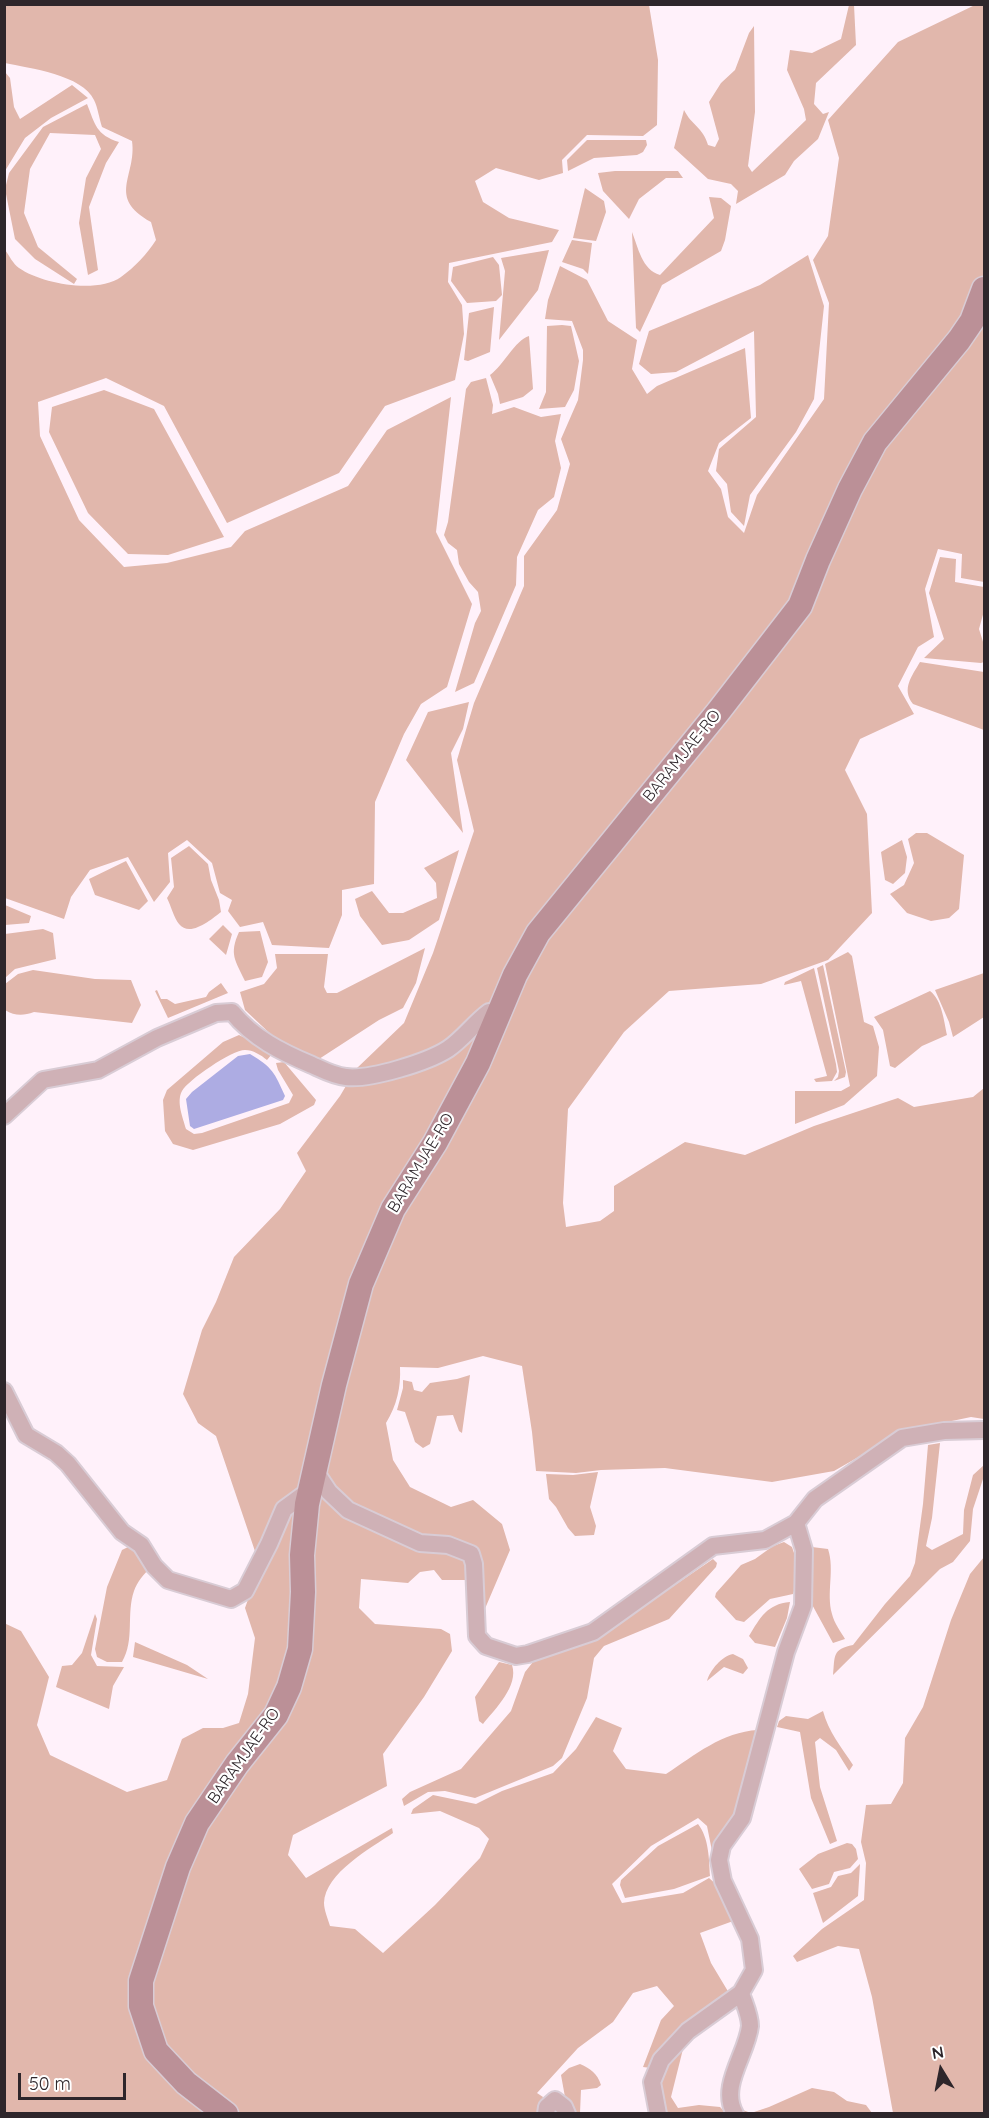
<!DOCTYPE html>
<style>
body{margin:0}
#map{position:relative;width:989px;height:2118px;overflow:hidden;background:#fff1fa;font-family:Quicksand,sans-serif}
canvas{display:block}
.frame{position:absolute;inset:0;border:6px solid #2e262b;pointer-events:none}
.north{position:absolute;left:911px;top:2040px;width:60px;height:60px;-webkit-text-stroke:4px #fff;paint-order:stroke;rotate:350deg;font-size:16px;font-weight:700;line-height:24px;text-align:center;color:#2e262b}
.north::after{content:'';display:block;margin:auto;width:21px;height:27px;background:#2e262b;clip-path:polygon(50% 0,100% 100%,50% 72%,0 100%)}
.scale{position:absolute;left:18px;top:2073px;width:108px;height:27px;box-sizing:border-box;border:3px solid #2e262b;border-top:0;padding-left:8px;font-size:18px;line-height:21px;white-space:nowrap;color:#2e262b;-webkit-text-stroke:4px #fff;paint-order:stroke}
</style>
<div id="map">
<canvas width="989" height="2118"></canvas>
<div class="frame"></div>
<div class="north">N</div>
<div class="scale">50 m</div>
</div>
<script>
const context = document.querySelector('canvas').getContext('2d');
context.lineJoin = 'round';
function fill(path, color) { context.fillStyle = color; context.fill(path, 'evenodd'); }
function strokePath(path, color, width, dash) { context.strokeStyle = color; context.lineWidth = width; context.lineCap = dash ? 'butt' : 'round'; context.setLineDash(dash || []); context.stroke(path); }
function label(font, color, halo, rows, align = 'center') {
  context.font = font + ' Quicksand,sans-serif'; context.lineWidth = 4.5; context.setLineDash([]); context.textBaseline = 'middle'; context.strokeStyle = halo; context.fillStyle = color; for (const [text, x, y, turn = 0] of rows) {
    context.save(); context.translate(x, y); context.rotate((+turn || 0) * Math.PI / 180); context.textAlign = isNaN(turn) ? turn : align; if (halo) context.strokeText(text, 0, 0); context.fillText(text, 0, 0); context.restore();
  }
}
fill(new Path2D(`
 M5,4L649,5L658,60L657,125L643,136L587,135L562,160L563,173L539,180L496,168L475,181L483,202L509,218L559,230L552,242L449,263L448,282L462,305L464,334L455,380L385,406L339,473L227,523L164,406L106,378L38,402L40,436L79,520L124,567L167,563L231,547L245,531L348,486L387,430L451,397L436,532L472,604L447,687L421,704L404,734L375,802L374,884L342,890V915L329,948L272,945L263,922L240,927L228,911L232,900L220,893L212,863L187,840L168,853L170,882L154,902L128,857L90,870L71,897L64,919L5,898V250C9,255 13,264 19,268C42,284 97,294 121,277C135,267 147,254 156,240L151,222C106,197 137,176 132,141L102,127C99,118 98,108 94,100C83,75 29,68 5,63Z
 M849,5H854L856,45L816,83L814,104L823,114L829,112L818,139L794,161L785,175L736,204L738,191L731,184L708,179L674,148L684,110C692,126 703,127 708,145L715,147L719,139L709,102L721,83L735,70L749,33L754,26L755,112L748,166L752,172L806,120L804,109L787,70L790,50L812,53L841,39Z
 M975,5H984V582L961,578L962,554L938,549L925,589L934,637L918,647L898,686L914,714L860,739L845,770L867,814L872,913L828,960L761,984L669,991L624,1032L568,1109L563,1203L566,1227L600,1221L614,1211V1186L685,1142L745,1155L814,1126L898,1098L914,1107L973,1097L984,1088V1419L971,1417L904,1431L834,1471L772,1482L665,1468L601,1470L576,1473L536,1471L532,1432L522,1366L483,1356L438,1368L400,1367C401,1387 397,1405 386,1423L393,1460L410,1487L451,1507L473,1500L502,1524L510,1550L484,1611L479,1580H442L434,1570L420,1572L408,1583L361,1579L359,1608L375,1624L441,1629L450,1634L452,1651L424,1697L383,1754L387,1786L293,1835L288,1855L306,1878L392,1828L393,1833C371,1848 325,1873 324,1903C324,1910 328,1919 330,1926L355,1929L383,1953L435,1905L480,1858L489,1839L479,1828L440,1811L411,1814L413,1809L433,1795L476,1804L502,1791L553,1773L576,1749L596,1717L622,1728L613,1751L626,1769L666,1774C695,1755 722,1732 758,1730L735,1812L713,1856L707,1826L698,1818L651,1846L612,1884L622,1903L683,1893L709,1878L719,1887L736,1920L700,1933L711,1963L729,1993L651,2068L643,2067L661,2020L674,2006L657,1986L633,1993L613,2022L578,2048L537,2093L543,2097L537,2113H5L4,1623L21,1631L49,1677L37,1725L50,1755L127,1792L167,1780L182,1739L203,1728H223L239,1723L248,1694L255,1638L245,1608L260,1566L216,1436L198,1423L183,1394L202,1330L216,1302L234,1257L280,1209L306,1171L297,1153L340,1096L356,1069L404,1023L433,953L474,831L457,760L474,703L524,586V556L557,510L570,464L561,439L578,400L583,360V350L572,321L545,319L548,300L560,266L587,280L608,321L637,340L632,369L647,394L657,386L745,348L751,418L719,443L708,471L721,489L728,517L744,533L757,495L824,399L829,303L813,260L828,236L839,158L828,120L898,42Z
 M5,72L10,78L14,107L20,119L72,85L88,98L51,118L25,138L5,171Z
 M87,104C95,124 96,135 119,142L106,163L89,207L98,270L88,275L79,223L86,178L101,149L95,135L50,133L30,169L24,213L38,247L77,279L74,284L35,259L15,239L5,189L9,173L43,127Z
 M587,140H646L647,145L643,152L637,155L594,158L568,171L567,160Z
 M615,171H678L683,178H666L639,199L629,219L603,191L598,173Z
 M585,188L604,201L606,212L596,241L573,238Z
 M709,197L721,198L731,206L725,240L721,251L662,285L640,332L636,328L632,232C638,247 642,270 660,275L714,218Z
 M572,240L592,243L588,274L583,269L562,262Z
 M549,250L538,290L499,340L505,271L501,258Z
 M808,255L824,306L814,399L796,432L750,495L744,526L731,512L727,484L716,471L719,449L756,417L754,331L676,372L651,374L639,364L649,331L760,285Z
 M493,257L499,265L502,295L496,301L467,303L451,281L453,267Z
 M494,307L490,352L468,361L464,360L469,313Z
 M562,325L571,326L579,361L574,390L565,407L539,409L546,392L547,326Z
 M529,336L533,389L523,397L500,404L498,394L490,375C504,365 515,340 529,336Z
 M486,378L493,405L492,414L514,407L541,417L561,414L555,441L561,468L554,497L538,510L517,557L516,585L474,683L455,692L475,623L481,611L478,592L469,582L459,564L457,550L448,543L444,535L448,522L466,389L471,382Z
 M104,390L154,409L224,537L168,555L128,554L88,513L49,432L52,407Z
 M940,557L956,559L955,582L984,587V611L979,629L984,645V662L981,663L924,658L944,639L929,593Z
 M920,662L984,672V730L913,704C901,689 912,676 920,662Z
 M469,702L463,729L451,753L463,833L406,760L428,712Z
 M916,833H927L964,855L959,909L949,918L931,921L907,913L890,894L904,885L914,863L908,839Z
 M902,840L907,857L905,873L893,884L885,880L881,852Z
 M189,846L208,864L211,880L219,900L221,912C212,919 190,938 179,924C174,918 171,906 167,898L174,887L171,858Z
 M459,850L439,920L409,940L382,945L360,916L355,899L372,891L389,913H403L437,898L436,883L424,868Z
 M126,861L148,901L139,910L95,895L89,879Z
 M5,905L31,916L29,923L5,925Z
 M223,925L232,934L226,955L209,939Z
 M43,929L53,933L56,959L15,969L5,978V934Z
 M260,931L268,962L262,977L245,981C235,960 229,954 239,932Z
 M425,948L416,983L403,1008L379,1020L319,1059L279,1042L245,1010L240,992L264,984L277,968L275,954H328L324,987L327,993H337Z
 M848,952L852,956L864,1022L873,1026L879,1047L877,1076L844,1105L795,1124V1091H841L850,1086L825,964Z
 M823,965L846,1072L845,1077L834,1081L838,1077L839,1071L817,968Z
 M814,968L836,1064L837,1072L832,1081L816,1082L814,1079L827,1076L801,981L784,985L785,982Z
 M33,970L95,979L131,980L141,1005L132,1023L34,1012C23,1016 15,1016 5,1010V984L18,974Z
 M984,973V1017L953,1037L949,1022L935,990Z
 M221,983L228,993L168,1018L155,991L157,990L161,999H167L175,1004L206,997L209,992Z
 M930,991C942,1000 944,1021 947,1035L922,1046L895,1068L890,1066L883,1030L874,1017Z
 M239,1035L268,1049L272,1054L267,1060C261,1055 253,1050 245,1050C232,1050 188,1080 182,1091C176,1102 183,1118 186,1129L194,1134L202,1133L289,1103L293,1095L278,1070L276,1063L284,1062L316,1100L314,1105L280,1124L193,1150L173,1144L165,1131L163,1100L167,1090L223,1042Z
 M470,1375L462,1433L459,1431L453,1415L437,1416L430,1444L423,1448L415,1442L405,1412L397,1410L403,1388V1380L412,1382L414,1390L422,1392L430,1383L457,1379Z
 M940,1443L932,1518L926,1546L932,1550L963,1534L964,1510L973,1475L984,1465V1476L973,1509L970,1541L953,1562L940,1569L833,1675C835,1656 832,1649 853,1645L885,1604L910,1576L915,1563L923,1504L928,1445Z
 M598,1472L590,1507L596,1526L594,1535L575,1536L568,1528L556,1507L549,1499L546,1474L573,1475Z
 M784,1542L792,1547L794,1553V1591L793,1594L770,1599L744,1622L736,1620L715,1597L716,1593L741,1565L755,1559L773,1546Z
 M130,1546L151,1567C144,1574 137,1582 134,1591C126,1614 135,1640 122,1662H107L97,1657L95,1649L107,1587L122,1550Z
 M812,1547L828,1549C835,1570 826,1593 832,1614C834,1623 841,1632 845,1639L833,1643L809,1599Z
 M984,1557V2113H893L872,1997L859,1949L838,1946L797,1962L793,1956L822,1929L864,1900L866,1863L861,1842L866,1805L891,1804L903,1783L905,1738L923,1707L951,1620L970,1574Z
 M713,1559L717,1563L716,1567L669,1619L604,1646L594,1658L587,1698L562,1758L553,1766L475,1798L445,1791L428,1792L404,1806L402,1799L410,1792L461,1769L511,1711L525,1672L537,1657L561,1652L596,1639Z
 M790,1602L787,1618L775,1647L755,1643L749,1636C760,1618 767,1604 790,1602Z
 M95,1614L97,1619L91,1655L97,1666L124,1667L113,1686L109,1709L56,1687L62,1666L72,1665L82,1653Z
 M135,1642L187,1665L208,1679L133,1657Z
 M733,1654L743,1659L748,1668L743,1674L724,1667L707,1681C710,1670 722,1656 733,1654Z
 M499,1662L512,1665C519,1686 495,1709 483,1724L479,1721L475,1697Z
 M823,1711C828,1731 842,1748 853,1765L849,1771L836,1750L820,1738L815,1742L820,1787L837,1841L830,1844L811,1798L800,1732L777,1727L779,1721L786,1716L808,1719Z
 M698,1824C709,1838 709,1859 710,1876L674,1889L625,1898L620,1885L621,1880L658,1846Z
 M847,1843L852,1844L856,1849L858,1859L850,1868L834,1872L829,1884L812,1889L799,1869L818,1854Z
 M860,1864L858,1896L823,1923L813,1893L831,1887L838,1876L851,1873Z
 M682,2043L683,2049L671,2097L678,2108L699,2105L720,2107L726,2113H661L659,2075Z
 M580,2064C591,2069 597,2073 601,2085L597,2088L581,2090L580,2113H571L565,2097L561,2075L569,2068Z
 M812,2088L834,2092L847,2101L866,2105L872,2113L806,2112L800,2114H743L740,2109L751,2113L769,2107Z`), '#e1b7ac');
fill(new Path2D(`
 M250,1054C273,1068 274,1072 285,1096L283,1100L194,1129L190,1126L186,1099L192,1092L238,1056Z`), '#adace3');
const street = new Path2D(`
 M4,1116L43,1080L98,1070L157,1038L216,1013L232,1012C253,1038 281,1052 312,1065C323,1070 334,1076 346,1077C370,1080 428,1062 448,1049C463,1039 474,1023 489,1012L498,1015
 M4,1391L26,1435L56,1453L68,1464L122,1532L141,1545L154,1566L168,1580L231,1599L245,1591L269,1544L284,1509L310,1490
 M315,1471L329,1492L348,1510L420,1543L448,1545L471,1554L474,1564L477,1636L486,1646L516,1656L528,1654L593,1632L713,1546L765,1540L796,1523L815,1499L902,1438L944,1431L984,1430
 M546,2114L547,2107L555,2100L564,2107L567,2114
 M658,2114L652,2082L661,2060L688,2031L741,1993L754,1970L750,1939L723,1881L719,1860L722,1846L742,1818L786,1652L803,1606L804,1550L796,1523
 M735,2114C719,2086 747,2054 750,2026C750,2015 744,2003 741,1993`);
const secondary = new Path2D(`
 M226,2114L186,2083L156,2051L141,2006V1981L178,1867L197,1823L237,1764L276,1715L289,1687L300,1649L303,1592L302,1555L307,1504L334,1385L361,1284L393,1209L435,1143L478,1063L515,975L538,933L718,712L800,606L818,560L850,489L875,442L959,340L972,321L984,289`);
strokePath(street, '#d9ccd5', 20);
strokePath(secondary, '#d9ccd5', 27);
strokePath(street, '#cfb1b6', 16);
strokePath(secondary, '#bb9097', 24);
label('16px', '#2e262b', '#fff', [
 ["BARAMJAE-RO",682,756,-51],
 ["BARAMJAE-RO",421,1163,-59],
 ["BARAMJAE-RO",244,1756,-55]
]);
</script>
